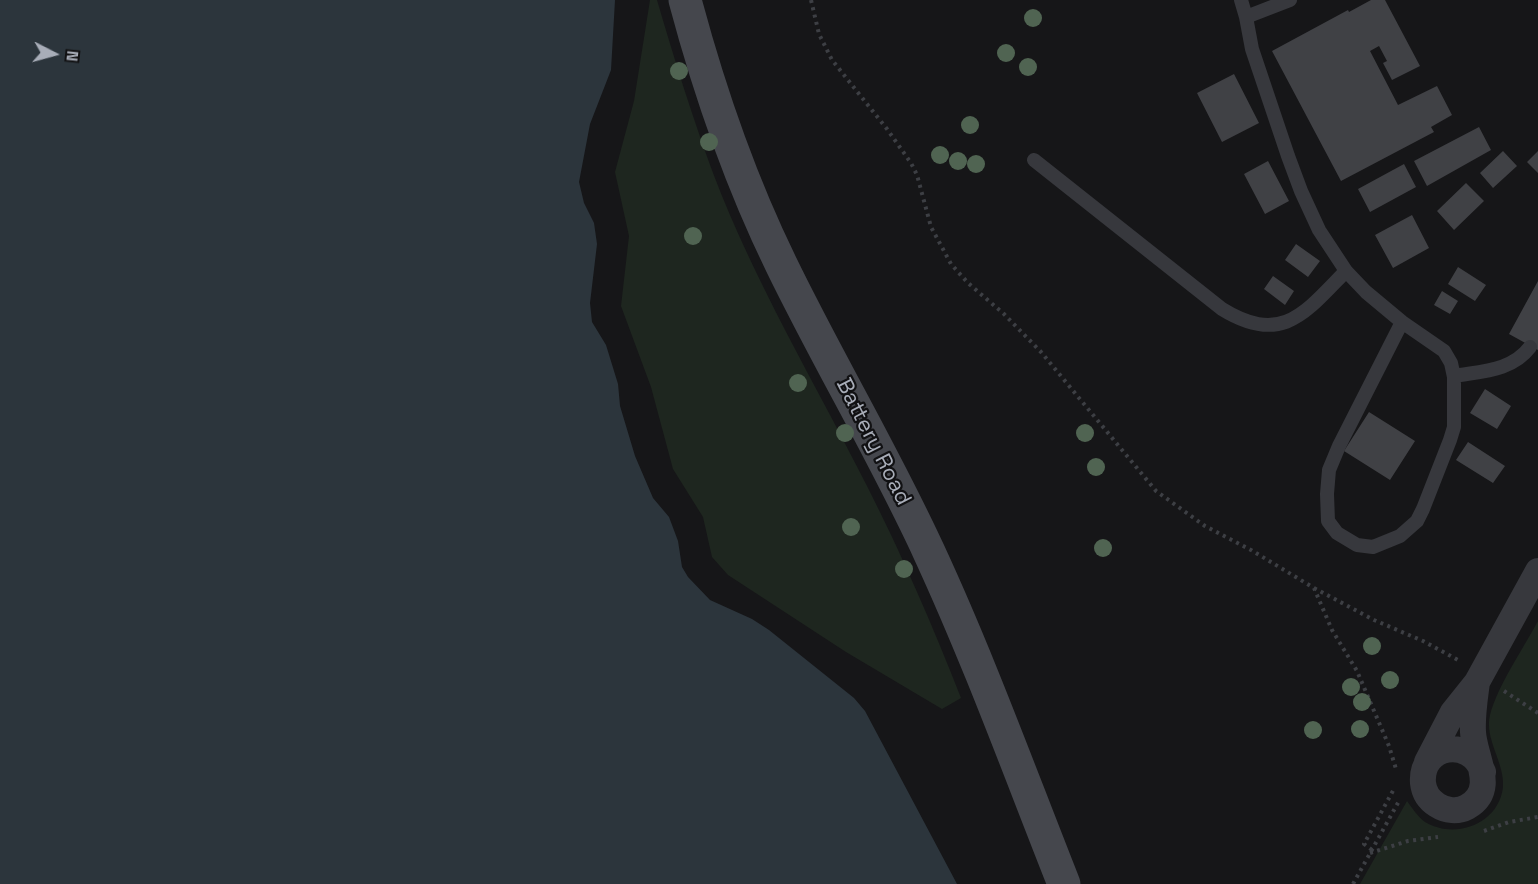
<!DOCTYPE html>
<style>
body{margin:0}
#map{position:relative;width:1538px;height:884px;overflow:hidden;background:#161618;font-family:"Space Grotesk",sans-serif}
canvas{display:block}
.north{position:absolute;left:24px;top:24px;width:60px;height:60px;-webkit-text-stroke:4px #111113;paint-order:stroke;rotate:96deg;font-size:16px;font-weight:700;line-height:24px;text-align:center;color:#a8adb8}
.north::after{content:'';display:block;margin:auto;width:21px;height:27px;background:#a8adb8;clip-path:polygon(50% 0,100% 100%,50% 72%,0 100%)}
</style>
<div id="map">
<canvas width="1538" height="884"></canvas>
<div class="north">N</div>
</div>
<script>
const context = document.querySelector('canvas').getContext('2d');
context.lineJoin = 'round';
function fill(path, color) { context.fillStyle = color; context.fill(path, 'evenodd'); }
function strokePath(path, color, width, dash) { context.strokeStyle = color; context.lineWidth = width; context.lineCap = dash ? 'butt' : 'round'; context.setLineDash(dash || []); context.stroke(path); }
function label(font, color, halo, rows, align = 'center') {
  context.font = font + ' "Space Grotesk",sans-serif'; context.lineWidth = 4.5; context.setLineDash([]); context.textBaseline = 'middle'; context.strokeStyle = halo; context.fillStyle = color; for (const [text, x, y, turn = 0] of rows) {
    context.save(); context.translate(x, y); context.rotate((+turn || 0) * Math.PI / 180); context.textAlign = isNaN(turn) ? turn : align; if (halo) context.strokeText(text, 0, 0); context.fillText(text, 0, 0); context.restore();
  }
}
fill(new Path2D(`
 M650,0H657C674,58 692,116 713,173C754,281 815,383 867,486C902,555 933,626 961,698L942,709L846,652L728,575L712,557L703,517L673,469L651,387L621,306L629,236L615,172L634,101Z
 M1538,621V884H1360L1407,801C1413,809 1417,816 1425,822C1455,840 1499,824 1503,787C1505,763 1484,739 1490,715C1498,685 1523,649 1538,621Z`), '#1e261f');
fill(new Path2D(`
 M0,0H615L611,70L590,124L579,182L584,203L594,223L597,244L590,303L592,322L606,345L618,384L620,406L635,456L653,498L669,517L678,541L682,567L688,577L710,600L752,619L769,630L854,698L865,711L957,884H0Z`), '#2c353c');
fill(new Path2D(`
 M1371,0H1385L1420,66L1392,80L1383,63L1387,61L1379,46L1370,51L1398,105L1437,86L1452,115L1431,127L1434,132L1341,181L1272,51L1348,10L1349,12Z
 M1234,74L1259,123L1222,142L1197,93Z
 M1479,127L1491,150L1427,186L1414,161Z
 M1503,151L1517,166L1493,188L1480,173Z
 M1538,151V173L1527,162Z
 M1268,161L1289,201L1265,214L1244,174Z
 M1404,164L1416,187L1370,212L1358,189Z
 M1466,183L1484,201L1454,230L1437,211Z
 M1412,215L1429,248L1393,268L1375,235Z
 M1296,244L1320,261L1308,277L1285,260Z
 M1458,267L1486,285L1475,301L1448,284Z
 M1273,276L1294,291L1285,305L1264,289Z
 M1538,281V350L1509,334Z
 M1442,291L1458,301L1450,314L1434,305Z
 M1485,389L1511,406L1497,429L1470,413Z
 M1369,412L1415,441L1390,480L1344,451Z
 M1468,442L1505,466L1493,483L1456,460Z`), '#404145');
strokePath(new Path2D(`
 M811,0L819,34L832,60L887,129L911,163L917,175L931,227L951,264L968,283L1004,314L1041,352L1156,491L1205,526L1251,550L1314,588L1332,630L1357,671L1389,746L1396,769
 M1314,588L1374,620L1423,641L1460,661
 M1504,691L1538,713
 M1484,831L1509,822L1538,817
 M1372,850L1364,844L1395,787
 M1370,853L1408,841L1438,837
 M1353,884L1399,801`), '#3d3f44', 4, [3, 4.5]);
strokePath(new Path2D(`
 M1241,0L1246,17
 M1290,0L1246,17L1252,49L1288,156L1301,191L1319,230L1346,271L1366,292L1402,322L1444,351L1451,363L1454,377V427L1450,440L1423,509L1417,521L1400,536L1373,547L1357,545L1337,533L1328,521L1327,494L1329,470L1339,446L1402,322
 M1034,160L1222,309C1282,346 1305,313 1346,271
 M1454,376C1482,371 1512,371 1530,347`), '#37383d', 14);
strokePath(new Path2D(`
 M1477,682C1475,698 1472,715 1473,732C1474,757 1498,790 1467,807C1458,812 1446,811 1437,805C1429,800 1424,792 1423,783C1420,745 1470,736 1483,772
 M1427,762L1453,712L1477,682L1538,571`), '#37383d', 26);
strokePath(new Path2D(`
 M685,0C709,90 740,180 781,264C828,361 884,454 929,552C979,660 1020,773 1064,884`), '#45474d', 33);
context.fillStyle = '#506452';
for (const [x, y] of [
 [1033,18],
 [1006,53],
 [1028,67],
 [679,71],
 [970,125],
 [709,142],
 [940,155],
 [958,161],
 [976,164],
 [693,236],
 [798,383],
 [845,433],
 [1085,433],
 [1096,467],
 [851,527],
 [1103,548],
 [904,569],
 [1372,646],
 [1390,680],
 [1351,687],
 [1362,702],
 [1360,729],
 [1313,730]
]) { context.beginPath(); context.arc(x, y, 9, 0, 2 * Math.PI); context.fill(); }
label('22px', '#a8adb8', '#111113', [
 ["Battery Road",873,442,63]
]);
</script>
